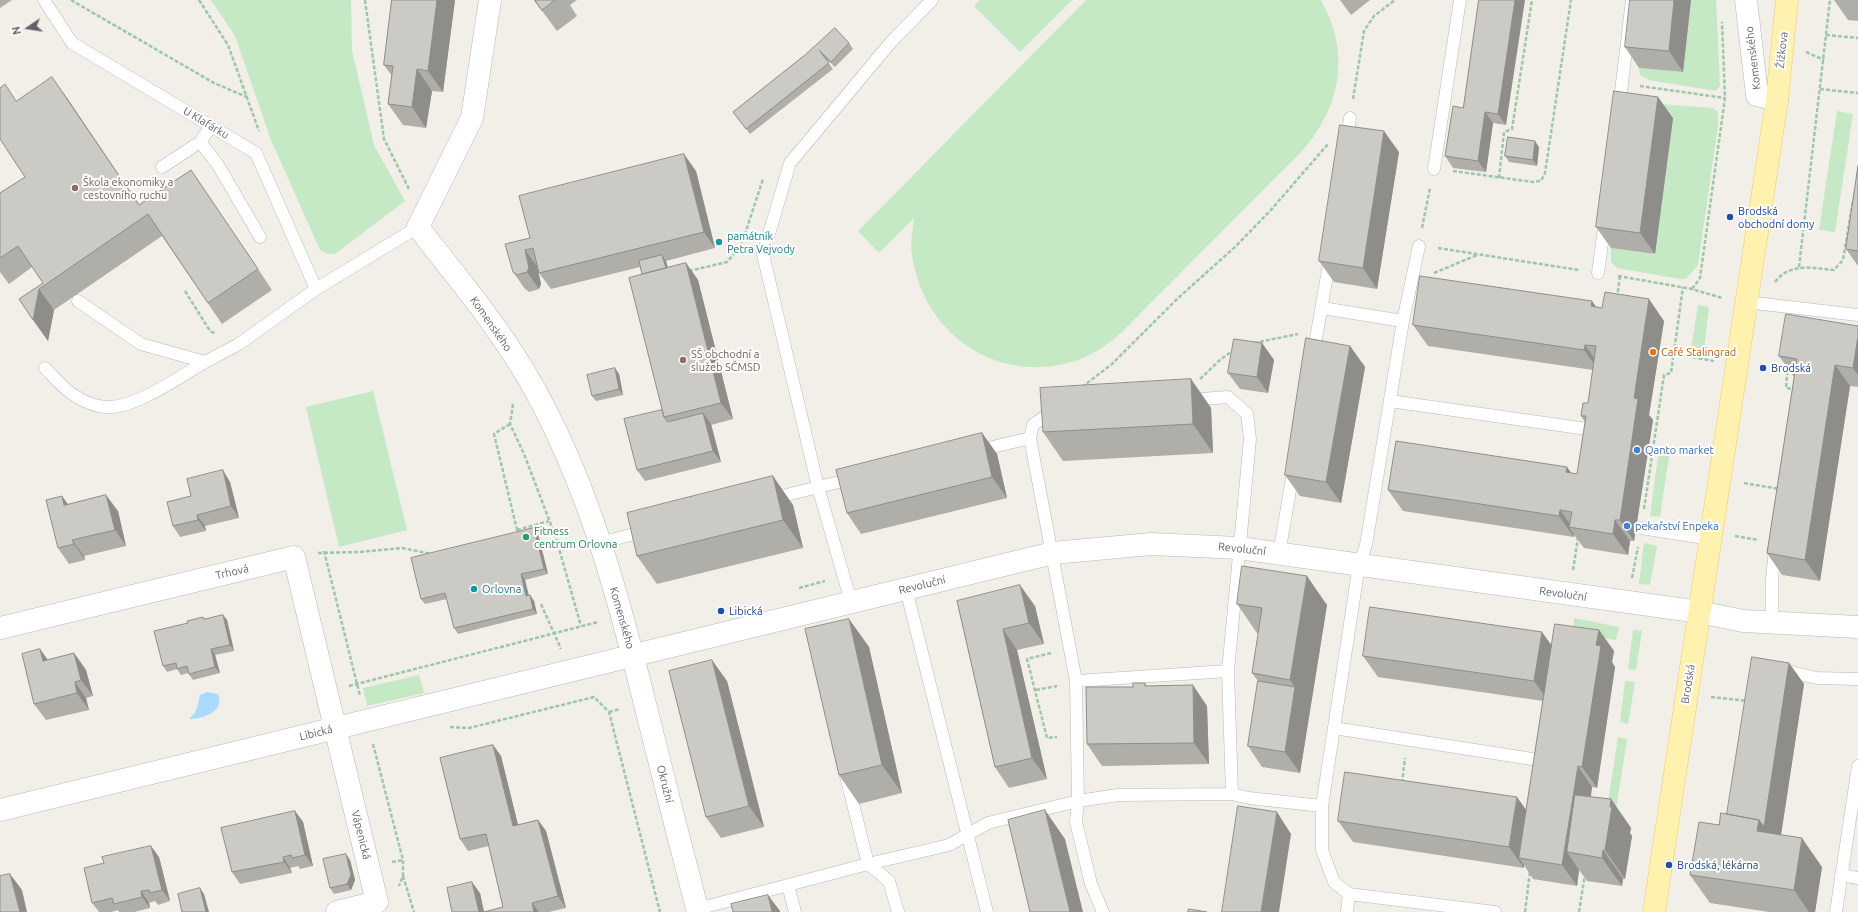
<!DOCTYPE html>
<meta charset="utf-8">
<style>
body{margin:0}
#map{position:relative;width:1858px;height:912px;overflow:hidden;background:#f1efe8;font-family:Ubuntu,sans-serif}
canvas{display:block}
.north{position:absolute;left:8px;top:8px;width:40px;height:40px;-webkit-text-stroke:3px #fff;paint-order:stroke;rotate:257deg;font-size:11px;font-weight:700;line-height:16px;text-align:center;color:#5f6368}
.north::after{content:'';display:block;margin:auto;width:14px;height:18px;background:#5f6368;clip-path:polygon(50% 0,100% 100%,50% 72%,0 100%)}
</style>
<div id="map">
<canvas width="1858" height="912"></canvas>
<div class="north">N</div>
</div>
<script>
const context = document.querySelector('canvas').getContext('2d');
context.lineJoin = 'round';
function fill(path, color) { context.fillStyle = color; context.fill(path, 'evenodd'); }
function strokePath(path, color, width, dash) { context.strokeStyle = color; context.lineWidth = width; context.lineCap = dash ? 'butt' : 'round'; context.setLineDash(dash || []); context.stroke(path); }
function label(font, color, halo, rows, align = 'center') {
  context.font = font + ' Ubuntu,sans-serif'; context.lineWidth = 4; context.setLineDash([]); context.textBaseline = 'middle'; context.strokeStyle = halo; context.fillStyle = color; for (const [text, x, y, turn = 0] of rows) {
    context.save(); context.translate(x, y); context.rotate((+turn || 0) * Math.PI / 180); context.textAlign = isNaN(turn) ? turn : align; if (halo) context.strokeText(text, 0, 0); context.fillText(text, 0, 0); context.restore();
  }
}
fill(new Path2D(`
 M211,0H351L352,50L374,145L405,201L335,254H328L320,250L271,140L235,36Z
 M980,0H1072L1020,52L974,6Z
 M1086,0H1321C1351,53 1341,107 1302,151L1123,331C1109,344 1093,355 1075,361C997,386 922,333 912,254C910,242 913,230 914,218L879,253L858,231Z
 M1691,0H1716L1720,86L1716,91L1649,80L1640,75L1639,68L1683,72Z
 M1632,102L1713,108L1718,112V126L1698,265L1686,279H1680L1617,268L1611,262V248L1655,254Z
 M1837,111L1853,114L1835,232L1819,230Z
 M1698,305L1709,307L1704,350L1691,348Z
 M373,391L407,530L339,547L306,407Z
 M1659,449L1670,450L1660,517L1650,516Z
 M1644,543L1657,546L1650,585L1639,584Z
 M1574,618L1619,627L1616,640L1573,634Z
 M1633,630L1642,631L1636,670L1628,669Z
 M419,675L424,693L367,706L363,688Z
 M1625,681L1635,682L1628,724L1620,722Z
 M1618,737L1627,739L1616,809L1607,808Z`), '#c5e8c5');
fill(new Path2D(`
 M207,692L218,694C225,711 204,719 189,719C197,713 198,704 200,695Z`), '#aadaff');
const service = new Path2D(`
 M44,0L72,43L256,153L316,289L418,227
 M1619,108L1632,0
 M1347,141L1350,118
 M200,142L218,165L260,237
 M162,167L200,142L211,126
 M1434,169L1460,0
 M1598,273L1605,221
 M78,301L141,344L205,362L239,344L316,289
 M1746,302L1858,315
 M1322,308L1403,321
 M1313,356L1330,258
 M45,368C55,378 64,390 77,397C85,402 95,406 105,407C133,410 181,376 205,362
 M1188,400L1228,397L1247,414L1250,439L1228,671L1232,794
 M1390,401L1587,429
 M1056,411H1052L1033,425L1030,438L1076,681L1078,801L1076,822L1091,884L1103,912
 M976,451L1030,438
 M770,499L855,478
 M1641,528L1711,539
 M601,543L648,530
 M1279,554L1294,467
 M906,589L987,912
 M851,602L818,487L763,254L790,163L891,42L932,0
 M1772,622V580L1775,548
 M1782,670L1817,678L1858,679
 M1076,681L1228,671
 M1334,728L1532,759
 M846,776L868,864L889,881L898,912
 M1322,806V850L1334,882L1349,894L1495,912
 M1841,875L1858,878
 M788,885L795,912
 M697,909L868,864L949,845L988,823L1078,801L1118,795L1232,794L1249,798L1322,806L1359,565L1366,545L1403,321L1419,246
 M1347,912L1349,894
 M1836,912L1858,766`);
const minor = new Path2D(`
 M490,0L472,118L418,227C455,275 496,323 527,376C586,477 617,591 645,704C662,773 680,843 698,912
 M1746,0L1757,95L1777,100
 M0,628L294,557L377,902L337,912
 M0,810L1053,553L1151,544L1239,548L1700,612`);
const tertiary = new Path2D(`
 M1700,612L1743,621L1858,627`);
const primary = new Path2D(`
 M1654,912L1777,100L1787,0`);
strokePath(service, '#b5b8bc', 13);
strokePath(minor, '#b5b8bc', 23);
strokePath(tertiary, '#b5b8bc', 23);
strokePath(primary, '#f2c960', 23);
strokePath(new Path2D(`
 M71,0L214,83L247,97
 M199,0L228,45L259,131
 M365,0L384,139L409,189
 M1826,35L1858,38
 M1806,52L1824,60
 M1640,86L1725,98
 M1820,89L1858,93
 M1353,99L1364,31L1374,16L1395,0
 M1453,171L1533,182L1541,181L1545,173L1571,0
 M1499,178L1504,132L1512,129L1532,0
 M1422,228L1430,188
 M1438,248L1579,270
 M1799,267L1830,0
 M689,271L727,262L741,246L763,179
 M1434,273L1477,255
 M1618,276L1692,289L1722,298
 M1775,282C1790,262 1813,268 1834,270L1843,260L1853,200
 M1692,289L1700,278L1725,98L1722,22
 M185,291L210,331L216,334
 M1617,298L1620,276
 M1254,343L1298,334
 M1675,354L1714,361
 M1788,365L1786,388L1794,389
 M1200,379L1221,359L1234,350
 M1082,387L1112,364L1177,299L1235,247L1270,211L1328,144
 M513,404L510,424L524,454L556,538L581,626
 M510,424L494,434L518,534
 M1744,483L1780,489
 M1644,509L1664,375L1671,373L1683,287
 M517,530L549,521
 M1735,536L1758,540
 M324,551L360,696
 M318,553L359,552L402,548L432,554
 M1573,570L1578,538
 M1632,578L1638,547
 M799,588L825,581
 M541,604L561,649
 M1051,653L1027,659L1047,738L1057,737
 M349,686L598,622
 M1036,690L1057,686
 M1711,697L1748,701
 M609,712L620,709
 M450,727L469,728L594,697L609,712L660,912
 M373,744L403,860V876L399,886
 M1402,783L1405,758
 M392,862L403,860
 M403,876L414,912
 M1525,912L1530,871
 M1579,912L1585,874`), '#9cc7a9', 2.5, [4, 2]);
strokePath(service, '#fff', 12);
strokePath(minor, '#fff', 22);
strokePath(tertiary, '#fff', 22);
strokePath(primary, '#fff2af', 22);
fill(new Path2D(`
 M0,0H12L0,8Z
 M392,0H455L443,92L432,91L426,128L403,125L388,104L392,76L384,65Z
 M534,0H577L570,5L577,16L557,31Z
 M1340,0H1370L1351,15Z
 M1479,0L1506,125L1493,123L1486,172L1453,168L1445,156L1463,108Z
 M1691,0L1683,72L1639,68L1625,47Z
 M1834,0H1858V21L1848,20Z
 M849,43L853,49L835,67L824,57L833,69L750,134L733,112L805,55Z
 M67,98L139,205L191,170L272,290L222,324L162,236L54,310L48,341L19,299L43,283L32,267L9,284L0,272V193L25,177L16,101Z
 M1673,118L1655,254L1611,248L1596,227Z
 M1539,147L1537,166L1509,162L1505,156Z
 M1399,152L1377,289L1334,282L1319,261Z
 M1858,166V266L1846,249Z
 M696,171L715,248L666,261L668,268L686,263L698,280L733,419L711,425L721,462L645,481L637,470L662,410L642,274L640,267L551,289L539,273L537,266L541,284L539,289L529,292L525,289L513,272L530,238Z
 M1596,307L1664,321L1649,415L1653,420L1634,541H1630L1628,555L1584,548L1574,535V537L1403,511L1388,490L1571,473L1577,474L1585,422L1581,416L1588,403L1593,370L1428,346L1413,325Z
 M1858,326V387L1850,386L1820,581L1782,575L1767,553L1794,377L1779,356Z
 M1262,343L1274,360L1268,393L1240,389L1228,373Z
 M1350,346L1365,367L1341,503L1300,496L1285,475Z
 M615,368L619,374L623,395L596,401L592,396Z
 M1191,379L1211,408L1213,453L1063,461L1043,432Z
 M982,433L997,454L1007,498L861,534L847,513Z
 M230,482L239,518L205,526L206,531L180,537L173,526L191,496Z
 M62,496L68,504L118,511L126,546L84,556L85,560L69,564L58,548Z
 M793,505L803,548L657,584L637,556Z
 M534,528L538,534L548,574L525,580L529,595H530L534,601L537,614L458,634L454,628L447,599L425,604L421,599Z
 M957,601L1035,606L1044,644L1017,650L1047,779L1009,788L995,767Z
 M1237,604L1327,605L1300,773L1262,767L1248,746L1258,681L1252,673L1259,633H1257Z
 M223,615L227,620L234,651L215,655L220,673L193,680L188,673L181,675L177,669L167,672L163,666L188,623L203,617L205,619Z
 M849,619L869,647L902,793L859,804L839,775Z
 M1599,630L1614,651L1612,662L1615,667L1597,788L1592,787L1591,797L1611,799L1631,828L1630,833L1632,836L1625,879H1623L1622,886L1587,881L1579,870L1577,886L1533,879L1524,865V868L1353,842L1338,821L1526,810L1543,701L1378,677L1363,656L1551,646Z
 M40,649L48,660L74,653L86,670L93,696L86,698L89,710L46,720L34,704Z
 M1789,663L1804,684L1781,835L1822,867L1815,912H1769L1710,903L1690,875L1727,814Z
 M727,681L764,827L721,838L706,817Z
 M1145,683L1147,686L1207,706L1209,764L1102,766L1087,744L1133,687Z
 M493,745L501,756L518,825L538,820L546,831L566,908L549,912H452L480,893L484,912L503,907L489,846L468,851L460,839Z
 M295,811L303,822L313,866L300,869L298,866L290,868L292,873L240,884L232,872Z
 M159,857L170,901L158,905L155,901L149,903L150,908L134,912H119L118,910L111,912H99L92,903Z
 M350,860L355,880L351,890L334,894L330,888Z`), '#afaea9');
fill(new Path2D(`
 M437,0H455L443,92L428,71Z
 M1515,0H1525L1506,125L1498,114Z
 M1674,0H1691L1683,72L1669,51Z
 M417,69L432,91L426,128L412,107Z
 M52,77L67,98L146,215Z
 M1658,97L1673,118L1655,254L1640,233Z
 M1485,112L1493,123L1486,172L1478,161Z
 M1384,131L1399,152L1377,289L1363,268Z
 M1535,141L1539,147L1537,166L1533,160Z
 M684,154L696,171L715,248L704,232Z
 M191,170L205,191L272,290L258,269Z
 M525,250L537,266L541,284L539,289L527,272Z
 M662,255L666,261L673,286L669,280Z
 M686,263L698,280L733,419L721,403Z
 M39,289L54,310L48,341L33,320Z
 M1649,299L1664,321L1649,415L1653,420L1634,541L1620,520L1634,398Z
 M1592,301L1607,322L1591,306Z
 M1858,336V375L1853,368Z
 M1262,343L1274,360L1268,393L1257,377Z
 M1585,345L1600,366L1599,371L1584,350Z
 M1350,346L1365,367L1341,503L1326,482Z
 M1835,365L1850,386L1820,581L1805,560Z
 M615,368L619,374L623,395L619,389Z
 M1191,379L1211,408L1213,453L1193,424Z
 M703,413L711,424L721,462L713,451Z
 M982,433L997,454L1007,498L992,477Z
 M1567,467L1582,488L1566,472Z
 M223,470L230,482L239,518L231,506Z
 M773,476L793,505L803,548L783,520Z
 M106,495L118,511L126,546L115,530Z
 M62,496L73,512L64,505Z
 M1560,510L1573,528L1569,527L1574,535V537L1559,516Z
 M197,515L205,526L206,531L198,520Z
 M1615,520L1630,541L1628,555L1613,534Z
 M534,528L538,534L548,574L544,569Z
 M72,540L84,556L85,560L74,544Z
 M521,574L525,580L530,602L526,596Z
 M1307,576L1327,605L1300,773L1285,752L1295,687L1290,680Z
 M1020,585L1035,606L1044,644L1029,623Z
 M530,595L534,601L537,614L533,609Z
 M223,615L227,620L234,651L230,645Z
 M849,619L869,647L902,793L882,765Z
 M1003,629L1017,650L1047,779L1032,758Z
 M1599,630L1614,651L1612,662L1615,667L1597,788L1582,767L1596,645Z
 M1542,632L1557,653L1549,702L1534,681Z
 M40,649L52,666L43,661Z
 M211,649L215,655L220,673L215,667Z
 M74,653L86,670L93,696L81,680Z
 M712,660L727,681L764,827L749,806Z
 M1789,663L1804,684L1779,848L1757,831L1759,820Z
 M75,682L86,698L89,710L77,693Z
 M1193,685L1207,706L1209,764L1194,743Z
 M493,745L501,756L521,837L513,826Z
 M1578,766L1592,787L1582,855L1567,852L1579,870L1577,886L1562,865Z
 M1517,797L1532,818L1519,858L1524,865V868L1509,847Z
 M1611,799L1631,828L1630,833L1632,836L1625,879L1605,850Z
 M1045,810L1065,839L1083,912H1070Z
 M295,811L303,822L313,866L305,855Z
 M1277,812L1291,834L1279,912H1261Z
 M538,820L546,831L566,908L558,896Z
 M1802,838L1822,867L1815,912H1809L1794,890Z
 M151,846L159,857L170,901L162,890Z
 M1603,850L1623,879L1622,886L1602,858Z
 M346,854L350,860L355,880L351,890L347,884Z
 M283,857L290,868L292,873L284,862Z
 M10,874L22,890L27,912H20Z
 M472,882L480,893L484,912H479Z
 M200,888L204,894L209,912H206Z
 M141,891L149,903L150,908L142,897Z
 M768,895L780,911V912H772Z
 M532,903L539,912H534Z`), '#8f8d8a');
const building = new Path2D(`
 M392,0H437L428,71L417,69L412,107L388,104L393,66L384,65Z
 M535,0H555L542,10Z
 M1479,0H1515L1498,114L1485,112L1478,161L1445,156L1453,106L1463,108Z
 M1630,0H1674L1669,51L1625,47Z
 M835,28L849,43L831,62L819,50L829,63L746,129L733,112L805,55Z
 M52,77L139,205L191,170L258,269L208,303L148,214L39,289L33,320L19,299L43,283L18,246L0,258V193L25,177L0,139V88L5,84L16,101Z
 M1614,91L1658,97L1640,233L1596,227Z
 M1340,125L1384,131L1363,268L1319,261Z
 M1508,137L1535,141L1533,160L1505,156Z
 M684,154L704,232L539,273L533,248L525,250L529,268L527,272L517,275L513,272L505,244L530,238L519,196Z
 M1858,166V251L1846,249Z
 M662,255L666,268L642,274L639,261Z
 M686,263L721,403L664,417L629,278Z
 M1420,276L1592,301L1591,306L1602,308L1605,292L1649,299L1634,398L1638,399L1620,520H1615L1613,534L1569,527L1572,512L1560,510L1559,516L1388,490L1396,441L1567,467L1566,472L1577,474L1586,416H1581L1583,403H1588L1596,346L1585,345L1584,350L1413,325Z
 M1786,314L1858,326V336L1853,368L1835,365L1805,560L1767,553L1797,359L1779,356Z
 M1306,338L1350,346L1326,482L1285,475Z
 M1234,339L1262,343L1257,377L1228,373Z
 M615,368L619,389L592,396L587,375Z
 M1191,379L1193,424L1043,432L1040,388Z
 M662,410L664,417L668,422L703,413L713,451L637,470L624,419Z
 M982,433L992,477L847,513L836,470Z
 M223,470L231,506L197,515L198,520L173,526L167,502L191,496L187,479Z
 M773,476L783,520L637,556L627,513Z
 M106,495L115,530L72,540L74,544L58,548L46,500L62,496L64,505Z
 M534,528L544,569L521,574L526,596L530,595L533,609L454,628L445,593L421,599L411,558Z
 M1242,566L1307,576L1290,680L1252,673L1262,608L1237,604Z
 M1020,585L1029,623L1003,629L1032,758L995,767L957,601Z
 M1370,607L1542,632L1534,681L1363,656Z
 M223,615L230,645L211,649L215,667L189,674L187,666L177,669L176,663L163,666L154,631L188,623L187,621L203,617L204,619Z
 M849,619L882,765L839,775L805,629Z
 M1555,624L1599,630L1596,645L1601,646L1582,767L1578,766L1562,865L1519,858Z
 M40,649L43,661L74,653L81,680L75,682L77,693L34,704L22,654Z
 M1752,657L1789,663L1764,827L1759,820L1727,814Z
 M712,660L749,806L706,817L669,671Z
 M1258,681L1295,687L1285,752L1248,746Z
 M1133,683H1145V686L1193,685L1194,743L1087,744L1086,687H1133Z
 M493,745L513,826L538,820L558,896L532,903L534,912H484L503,907L486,834L460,839L440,758Z
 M1345,772L1517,797L1509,847L1338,821Z
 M1575,795L1611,799L1610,807H1612L1605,850H1603L1602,858L1567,852Z
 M1238,806L1277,812L1261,912H1222Z
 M1045,810L1070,912H1030L1008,820Z
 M295,811L305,855L292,858L291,855L283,857L284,862L232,872L221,828Z
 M1721,813L1759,820L1757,831L1802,838L1794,890L1690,875L1699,822L1719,825Z
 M151,846L162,890L150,893L149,890L141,891L142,897L114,904L112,898L92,903L84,868L104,863L102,857Z
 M346,854L351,875L347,884L330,888L323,859Z
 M10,874L20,912H0V876Z
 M472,882L479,912H452L447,888Z
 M200,888L206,912H182L178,894Z
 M768,895L772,912H733L731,904Z
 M1189,909L1207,912H1188Z`);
fill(building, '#cccac5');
strokePath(building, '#8f8d8a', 1);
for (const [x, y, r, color] of [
 [75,188,4,"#8d6e63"],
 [1730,217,4,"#1a4fb4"],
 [719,242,4,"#0f9aa8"],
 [1653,352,4,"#e8710a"],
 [683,360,4,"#8d6e63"],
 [1763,368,4,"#1a4fb4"],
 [1637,450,4,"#3f7fe0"],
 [1627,526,4,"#3f7fe0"],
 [526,537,4,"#2e9e5b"],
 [474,589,4,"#0f9aa8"],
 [721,611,4,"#1a4fb4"],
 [1669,865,4,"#1a4fb4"]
]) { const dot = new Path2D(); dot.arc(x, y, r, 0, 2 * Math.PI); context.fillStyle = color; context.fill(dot); strokePath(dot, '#fff', 1.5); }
label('11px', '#5f6368', '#fff', [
 ["Žižkova",1782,50,-84],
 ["Komenského",1753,58,-97],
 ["U Klafárku",206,123,31],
 ["Komenského",491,324,55],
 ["Revoluční",1242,549,6],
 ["Trhová",232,572,-13],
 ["Revoluční",922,585,-14],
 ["Revoluční",1563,594,8],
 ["Komenského",622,618,74],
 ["Brodská",1688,684,-81],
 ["Libická",316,733,-14],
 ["Okružní",665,784,76],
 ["Vápenická",361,835,76]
]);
label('11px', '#785e54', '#fff', [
 ["Škola ekonomiky a",83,182],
 ["cestovního ruchu",83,195],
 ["SŠ obchodní a",691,354],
 ["služeb SČMSD",691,367]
], 'left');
label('11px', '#164399', '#fff', [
 ["Brodská",1738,211],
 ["obchodní domy",1738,224],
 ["Brodská",1771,368],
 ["Libická",729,611],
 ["Brodská, lékárna",1677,865]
], 'left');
label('11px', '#0d838f', '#fff', [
 ["památník",727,236],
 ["Petra Vejvody",727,249],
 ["Orlovna",482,589]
], 'left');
label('11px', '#c56008', '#fff', [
 ["Café Stalingrad",1661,352]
], 'left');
label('11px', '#366cbe', '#fff', [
 ["Qanto market",1645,450],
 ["pekařství Enpeka",1635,526]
], 'left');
label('11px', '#27864d', '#fff', [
 ["Fitness",534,531],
 ["centrum Orlovna",534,544]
], 'left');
</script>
